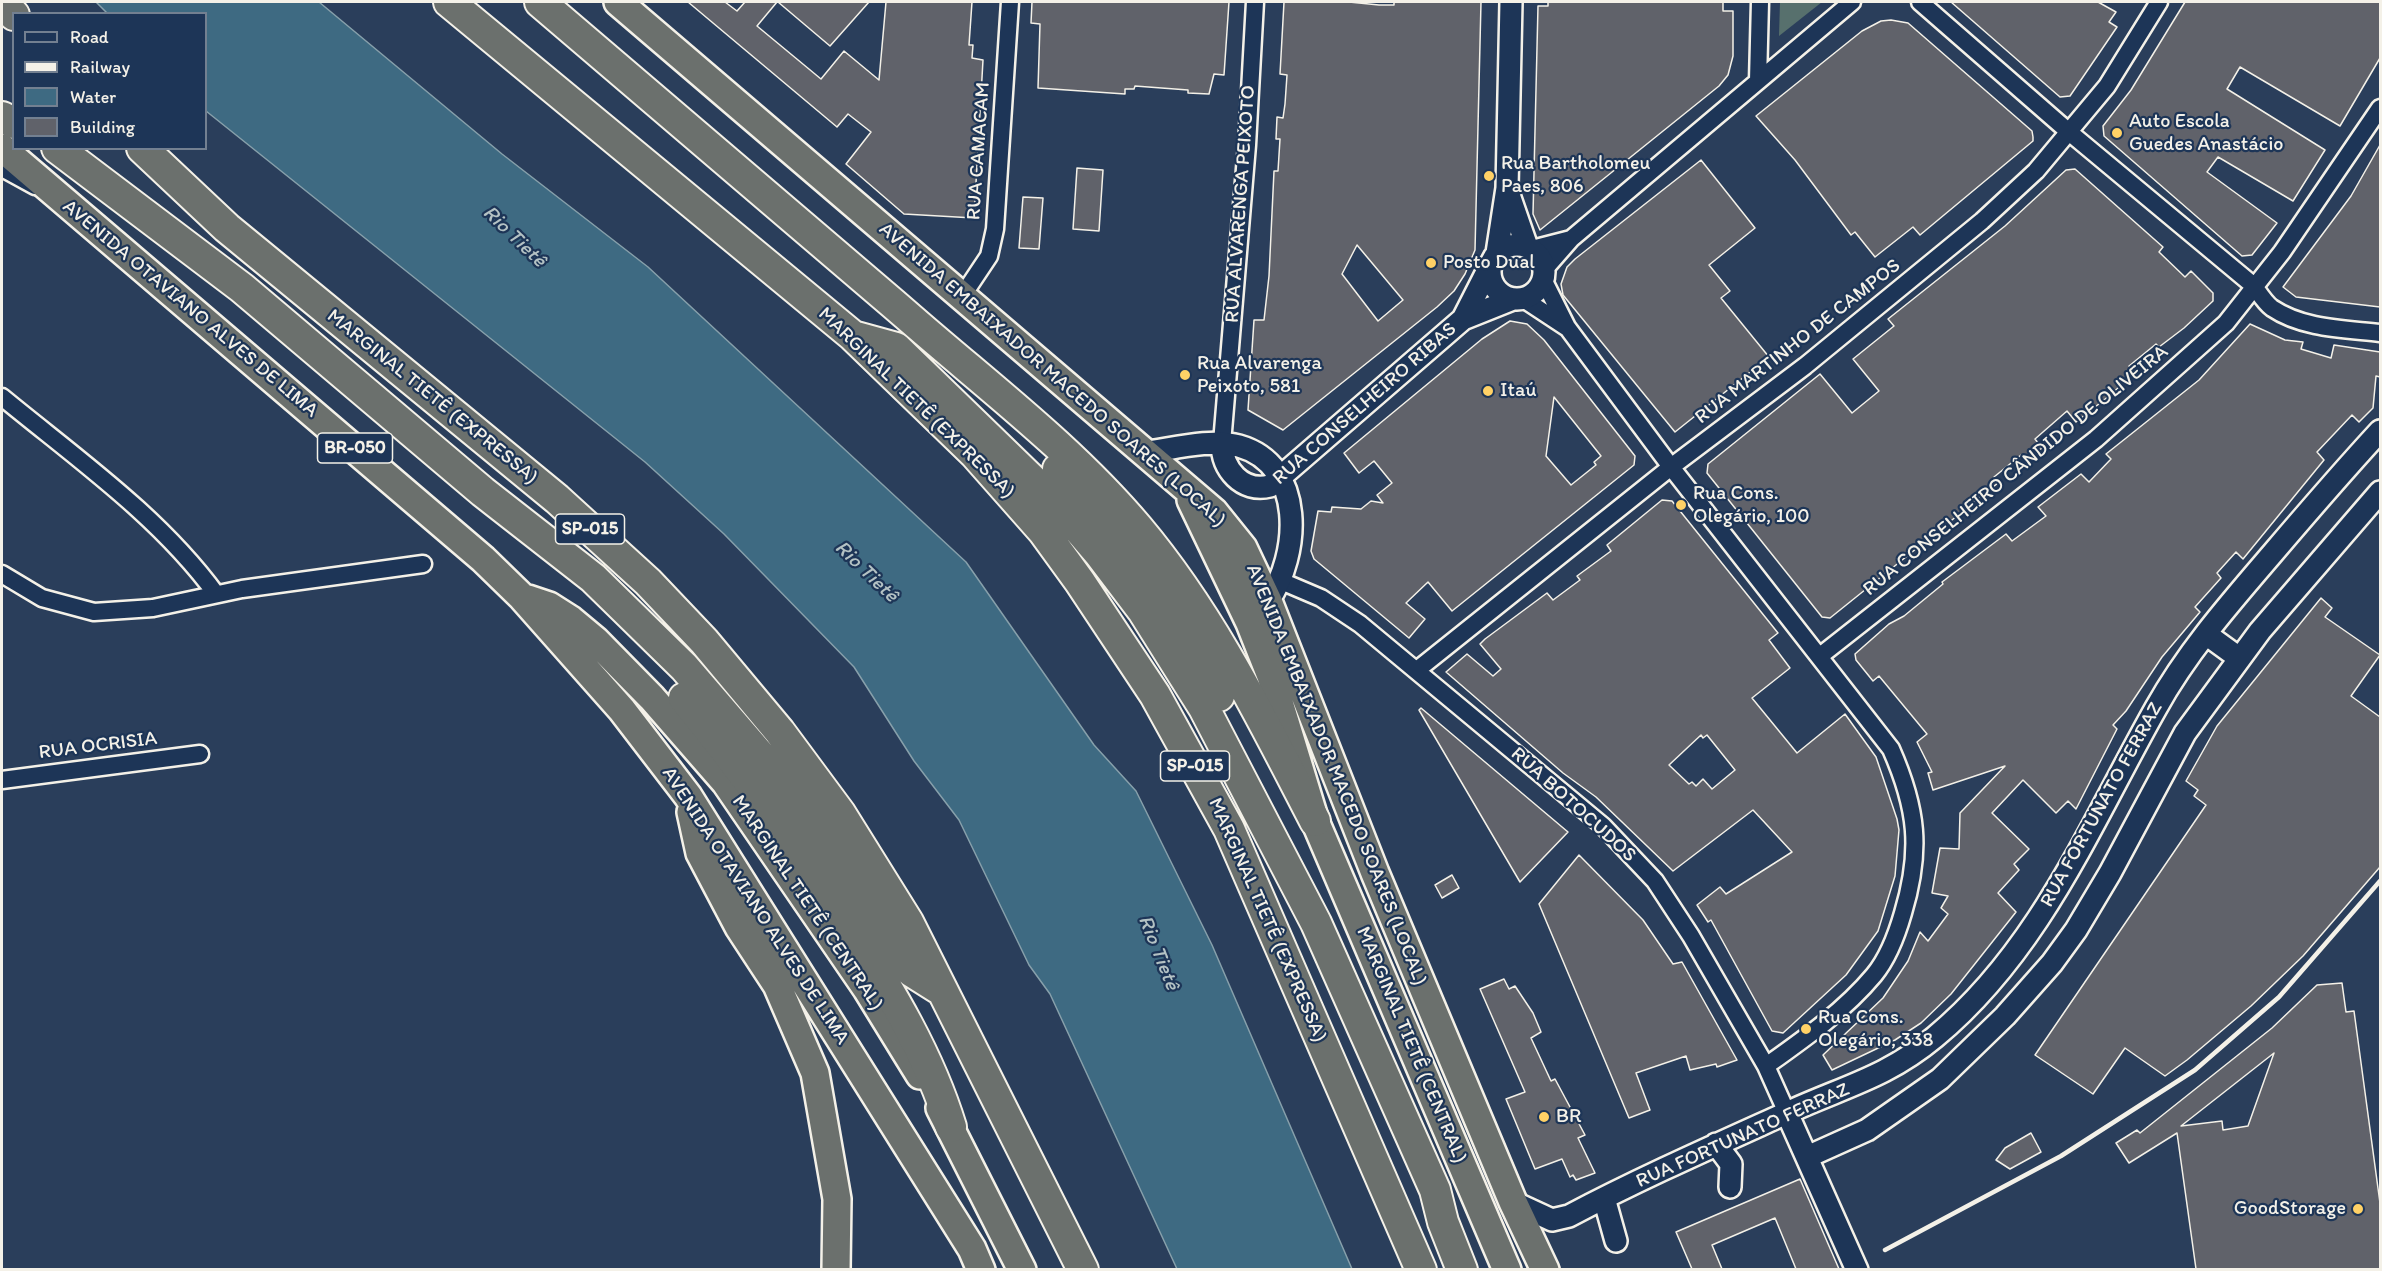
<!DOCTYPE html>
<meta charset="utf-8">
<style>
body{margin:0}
#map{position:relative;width:2382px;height:1271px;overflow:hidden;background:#2a3e5b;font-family:Itim,sans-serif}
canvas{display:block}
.frame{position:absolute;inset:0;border:3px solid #f4f1e8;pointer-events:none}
.legend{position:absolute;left:12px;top:12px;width:195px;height:138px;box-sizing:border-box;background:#1d3557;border:2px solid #738091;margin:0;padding:8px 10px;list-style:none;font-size:18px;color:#f4f1e8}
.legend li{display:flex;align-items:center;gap:12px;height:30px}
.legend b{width:30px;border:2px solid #738091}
</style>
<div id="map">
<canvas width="2382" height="1271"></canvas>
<div class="frame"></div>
<ul class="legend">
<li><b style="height:8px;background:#1d3557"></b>Road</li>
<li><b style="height:8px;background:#f4f1e8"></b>Railway</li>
<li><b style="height:16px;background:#3e6a82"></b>Water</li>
<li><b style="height:16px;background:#60626a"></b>Building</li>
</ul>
</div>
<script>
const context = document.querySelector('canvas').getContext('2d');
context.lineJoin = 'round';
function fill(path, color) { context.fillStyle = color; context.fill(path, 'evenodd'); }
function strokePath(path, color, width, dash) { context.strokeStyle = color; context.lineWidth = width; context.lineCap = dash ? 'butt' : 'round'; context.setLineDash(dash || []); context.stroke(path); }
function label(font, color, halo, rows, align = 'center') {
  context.font = font + ' Itim,sans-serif'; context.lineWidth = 4.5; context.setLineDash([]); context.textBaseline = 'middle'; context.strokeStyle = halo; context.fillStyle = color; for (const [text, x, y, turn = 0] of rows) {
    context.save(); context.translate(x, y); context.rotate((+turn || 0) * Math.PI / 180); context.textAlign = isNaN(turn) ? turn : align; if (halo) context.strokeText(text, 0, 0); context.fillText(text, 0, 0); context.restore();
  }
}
fill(new Path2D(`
 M1780,2H1822L1779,36Z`), '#57706d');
const water = new Path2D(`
 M96,2H319L502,154L648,267L966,562L1094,745L1136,791L1212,945L1352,1269H1177L1050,994L1029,965L959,820L914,761L854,667L724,534L645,462L206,111V14L107,13Z`);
fill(water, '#3e6a82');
strokePath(water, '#87a0ab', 1.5);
const building = new Path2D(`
 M688,2H725L737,11L745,2H777L757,26L821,79L844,51L879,80L886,2H972L969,45H973L972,58L983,60L974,218L904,214L846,164L871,132L848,114L837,127Z
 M778,2H869L830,46Z
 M1032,2H1229L1224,75L1214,74L1209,94L1188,93V90L1135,86L1134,89H1125V94L1038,88L1040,24L1031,23Z
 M1284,2H1349L1379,5H1394V2H1481L1475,250L1465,274L1454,291L1437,307L1283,430L1248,410L1254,320H1264L1269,276L1274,171H1278L1280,139H1276L1277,117L1283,118L1285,104L1287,75L1280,74ZM1357,245L1403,300L1378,321L1342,274Z
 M1548,2H1723V11H1733V56L1728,75L1719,86L1540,230L1533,214L1538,6H1548Z
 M1951,2H2098L2116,12L2109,22L2117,27L2070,96L2060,97Z
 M2185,2H2380V58L2340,126L2240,67L2227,89L2325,150L2293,201L2218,157L2207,172L2277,223L2252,255L2242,256L2104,136L2103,126L2131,90Z
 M1891,20L1908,23L2032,131L2033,137V141L1920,235L1913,227L1875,257L1855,232L1851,235L1795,160L1756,116L1862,31L1881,21Z
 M2380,145V307L2296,297L2283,287L2351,196Z
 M1701,160L1755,228L1709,265L1730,291L1721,298L1769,357L1675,432L1563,295L1561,284L1567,267L1575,259Z
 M1077,168L1103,170L1099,231L1073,229Z
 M2075,169L2163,247L2159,252L2185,277L2191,271L2213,293V301L2184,328L2159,347L2156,344L2129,366L2135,373L2109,396L2076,422L2067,411L2035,439L2042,448L2026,461L2021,455L1994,477L1998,483L1830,618L1822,617L1707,473L1708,464L1820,374L1852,413L1879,391L1853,359L1894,326L1888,319L2005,226L2066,170Z
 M1023,197L1043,198L1039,249L1019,248Z
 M1510,321L1527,324L1544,340L1635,456L1634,465L1452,611L1428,582L1406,603L1425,619L1409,638L1314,559L1311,551L1318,511L1331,512L1332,507L1361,509L1371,501L1383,503L1377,495L1392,483L1374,461L1359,473L1344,453L1482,339ZM1554,397L1601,456L1594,462L1596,465L1571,485L1546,456Z
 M2250,324L2285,340L2303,342L2301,349L2331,358L2334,345L2380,352V377L2376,376L2373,408L2359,422L2352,415L2317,452L2324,460L2243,559L2236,552L2217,573L2221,578L2195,607L2200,612L2162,657L2126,711L2113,725L2117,729L2076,809L2068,801L2056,813L2023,780L1992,813L2029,849L2014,864L2019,870L1998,893L2016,912L1951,994L1921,1023L1895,1040L1832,1070L1823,1055L1883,998L1908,961L1920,932L1928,941L1948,914L1941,908L1948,896L1932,893L1940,848L1959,849L1960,813L2005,766L1933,790L1928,773L1932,772L1917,742L1927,734L1879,676L1873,681L1856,660L1855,654L1889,624L1904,616L1943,584L1942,582L2006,534L2012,541L2046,516L2038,507L2081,474L2089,482L2111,459L2106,454L2199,380Z
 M1662,500L1672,501L1778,633L1769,640L1790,668L1752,698L1797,753L1845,714L1876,757L1897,819L1899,830L1895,876L1878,931L1846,975L1783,1033L1772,1031L1711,920L1708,922L1697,905L1720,887L1726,894L1792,852L1753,810L1673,871L1596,797L1563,773L1446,672L1467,654L1493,676L1501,669L1480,644L1485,639L1547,593L1553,600L1580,580L1577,576L1611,551L1607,545ZM1701,735L1703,738L1707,735L1735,770L1712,789L1703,779L1696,786L1692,782L1689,784L1669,765Z
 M2321,598L2332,608L2325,617L2380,655L2351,696L2380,717V867L2303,956L2251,1006L2187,1060L2165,1076L2125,1048L2093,1094L2035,1055L2206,805L2194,796L2198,790L2186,781L2217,726Z
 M1421,708L1568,832L1520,882L1419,710Z
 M1579,855L1643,920L1673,964L1682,962L1737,1060L1717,1067L1716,1064L1690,1070L1686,1056L1636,1073L1650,1110L1629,1118L1539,904Z
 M1452,875L1459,888L1442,898L1435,885Z
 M1504,979L1509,989L1515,986L1533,1013L1541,1032L1531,1038L1551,1081L1555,1079L1585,1135L1578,1138L1595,1173L1576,1180L1573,1175L1570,1177L1562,1159L1535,1169L1506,1099L1525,1092L1480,989Z
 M2342,983L2346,1012L2354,1011L2380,1203V1269H2196L2177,1133L2129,1163L2116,1143L2137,1130L2140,1133L2272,1028L2317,985ZM2274,1053L2248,1126L2223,1130L2222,1121L2181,1126Z
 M2031,1133L2041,1152L2010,1169L1996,1160L2005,1148Z
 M1800,1179L1839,1269H1796L1775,1218L1712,1245L1722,1269H1692L1676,1232Z`);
fill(building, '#60626a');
strokePath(building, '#f4f1e8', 1.5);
const minor = new Path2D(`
 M1920,2L2069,132L2254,286C2259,293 2265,303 2272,308C2303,329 2345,329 2380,333
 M1758,81L1760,2
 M2,168L35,186
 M1532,249L1571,239
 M1543,271L1571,239L1852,2
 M1543,279L1567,327L1671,467L1891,749C1917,808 1922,850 1903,913C1897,934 1888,958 1874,975C1844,1011 1804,1039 1766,1066
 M963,295L989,256L995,229L1010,2
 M1522,298L1566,327
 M2,397C76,458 159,516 216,594
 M1222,443L1247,145L1255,2
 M2,574L42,598L94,612L153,608L242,589L423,564
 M1281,581L1321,598L1360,624L1603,826L1655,881L1691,936L1766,1066L1787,1113
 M1820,656L2096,439L2226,323L2282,252L2380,108
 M1417,670L1671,467L1805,366L1982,221L2036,171L2107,86L2159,2
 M2,780L200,754`);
const tertiary = new Path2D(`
 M1508,192L1527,247
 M1490 272a27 27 0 1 1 54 0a27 27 0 1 1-54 0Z
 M1497,253L1507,188L1511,2
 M1463,319L1491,264
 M1222,443C1222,469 1242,493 1270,486L1463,319L1513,299
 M1143,453C1173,449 1209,438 1239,446C1306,465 1300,555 1268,601
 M2206,634L2239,658
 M1787,1113L1857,1270
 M1716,1144L1731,1164L1730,1187
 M1807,1157L1867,1130L1940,1079L2005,1016L2052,963L2076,930L2110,873L2185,733L2260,631L2380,492
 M1604,1198L1616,1241
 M1513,1202L1552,1220L1569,1216C1641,1178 1716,1145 1791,1111C1846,1086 1887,1077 1935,1037C2040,950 2091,823 2156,708C2187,652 2230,603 2272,554C2307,513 2343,471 2380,431`);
const trunk = new Path2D(`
 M618,2L1214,512L1243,548L1268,601L1375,873L1513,1202L1545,1270
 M2,148L483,559L521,596L622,710L688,796L972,1249L981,1270
 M1191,500L1250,623L1271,676L1315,821L1507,1270
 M528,599L549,606L571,620L595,640L652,698L726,783L867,989L920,1075
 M691,812L700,853L739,927L777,985L815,1073L837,1199L836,1270
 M940,1108L1022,1270`);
const motorway = new Path2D(`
 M2,2L14,15
 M449,2L853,336L975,454L1043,531L1080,582L1155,695L1229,829L1421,1270
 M540,2C666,109 793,217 919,326C993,390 1074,452 1138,528C1212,616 1262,719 1315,821
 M2,117L14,123
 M57,148L242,288L483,492L593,578L684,667L764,760L805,813L896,952L911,971L938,988
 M142,148L227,228L557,499L648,582L704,641L780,732L840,813L908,922L1083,1270
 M856,337L896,348L1057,504L1099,553L1143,611L1204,708L1316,923L1435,1190L1443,1222L1462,1270
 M1058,469C1118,541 1175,614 1219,696
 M684,698C744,772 799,848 850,928C890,991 929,1055 951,1127`);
strokePath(minor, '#f4f1e8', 21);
strokePath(tertiary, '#f4f1e8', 26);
strokePath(trunk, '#f4f1e8', 32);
strokePath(motorway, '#f4f1e8', 34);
strokePath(minor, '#1d3557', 16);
strokePath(tertiary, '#1d3557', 21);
strokePath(trunk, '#6b706d', 27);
strokePath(motorway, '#6b706d', 30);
strokePath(new Path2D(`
 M1885,1250L2061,1156L2195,1070L2279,997L2380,881`), '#f4f1e8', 4.5);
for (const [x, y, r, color] of [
 [2117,133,6,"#ffd166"],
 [1489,176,6,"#ffd166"],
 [1431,263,6,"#ffd166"],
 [1185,375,6,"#ffd166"],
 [1488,391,6,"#ffd166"],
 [1681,505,6,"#ffd166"],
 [1806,1029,6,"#ffd166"],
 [1544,1117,6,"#ffd166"],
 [2358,1209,6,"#ffd166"]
]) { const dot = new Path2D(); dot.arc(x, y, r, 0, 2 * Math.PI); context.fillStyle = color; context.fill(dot); strokePath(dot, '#1d3557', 2); }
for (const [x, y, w] of [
 [355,448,75],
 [590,529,69],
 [1195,766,69]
]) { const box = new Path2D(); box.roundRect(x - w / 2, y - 15, w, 30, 4.5); context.fillStyle = '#1d3557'; context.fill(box); strokePath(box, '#f4f1e8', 1.5); }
label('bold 18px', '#f4f1e8', null, [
 ["BR-050",355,448],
 ["SP-015",590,529],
 ["SP-015",1195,766]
]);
label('20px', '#f4f1e8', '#1d3557', [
 ["Auto Escola",2129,122],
 ["Guedes Anastácio",2129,145],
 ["Rua Bartholomeu",1501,164],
 ["Paes, 806",1501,187],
 ["Posto Dual",1443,263],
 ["Rua Alvarenga",1197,364],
 ["Peixoto, 581",1197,387],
 ["Itaú",1500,391],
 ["Rua Cons.",1693,494],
 ["Olegário, 100",1693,517],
 ["Rua Cons.",1818,1018],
 ["Olegário, 338",1818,1041],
 ["BR",1556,1117],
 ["GoodStorage",2346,1209,"right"]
], 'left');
label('20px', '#f4f1e8', '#1d3557', [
 ["RUA CAMACAM",979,151,-86],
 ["RUA ALVARENGA PEIXOTO",1241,204,-86],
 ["AVENIDA OTAVIANO ALVES DE LIMA",190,309,40],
 ["RUA MARTINHO DE CAMPOS",1798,342,-38],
 ["AVENIDA EMBAIXADOR MACEDO SOARES (LOCAL)",1052,375,41],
 ["MARGINAL TIETÊ (EXPRESSA)",432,397,39],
 ["MARGINAL TIETÊ (EXPRESSA)",916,403,44],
 ["RUA CONSELHEIRO RIBAS",1365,404,-41],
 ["RUA CONSELHEIRO CÂNDIDO DE OLIVEIRA",2016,471,-39],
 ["RUA OCRISIA",98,746,-7],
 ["AVENIDA EMBAIXADOR MACEDO SOARES (LOCAL)",1336,775,68],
 ["RUA BOTOCUDOS",1573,805,42],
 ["RUA FORTUNATO FERRAZ",2102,805,-61],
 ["MARGINAL TIETÊ (CENTRAL)",807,903,56],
 ["AVENIDA OTAVIANO ALVES DE LIMA",755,906,57],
 ["MARGINAL TIETÊ (EXPRESSA)",1267,920,66],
 ["MARGINAL TIETÊ (CENTRAL)",1411,1045,67],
 ["RUA FORTUNATO FERRAZ",1743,1136,-24]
]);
label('italic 21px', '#b4c2c4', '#1d3557', [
 ["Rio Tietê",514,237,44],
 ["Rio Tietê",866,572,44],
 ["Rio Tietê",1158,953,68]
]);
</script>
